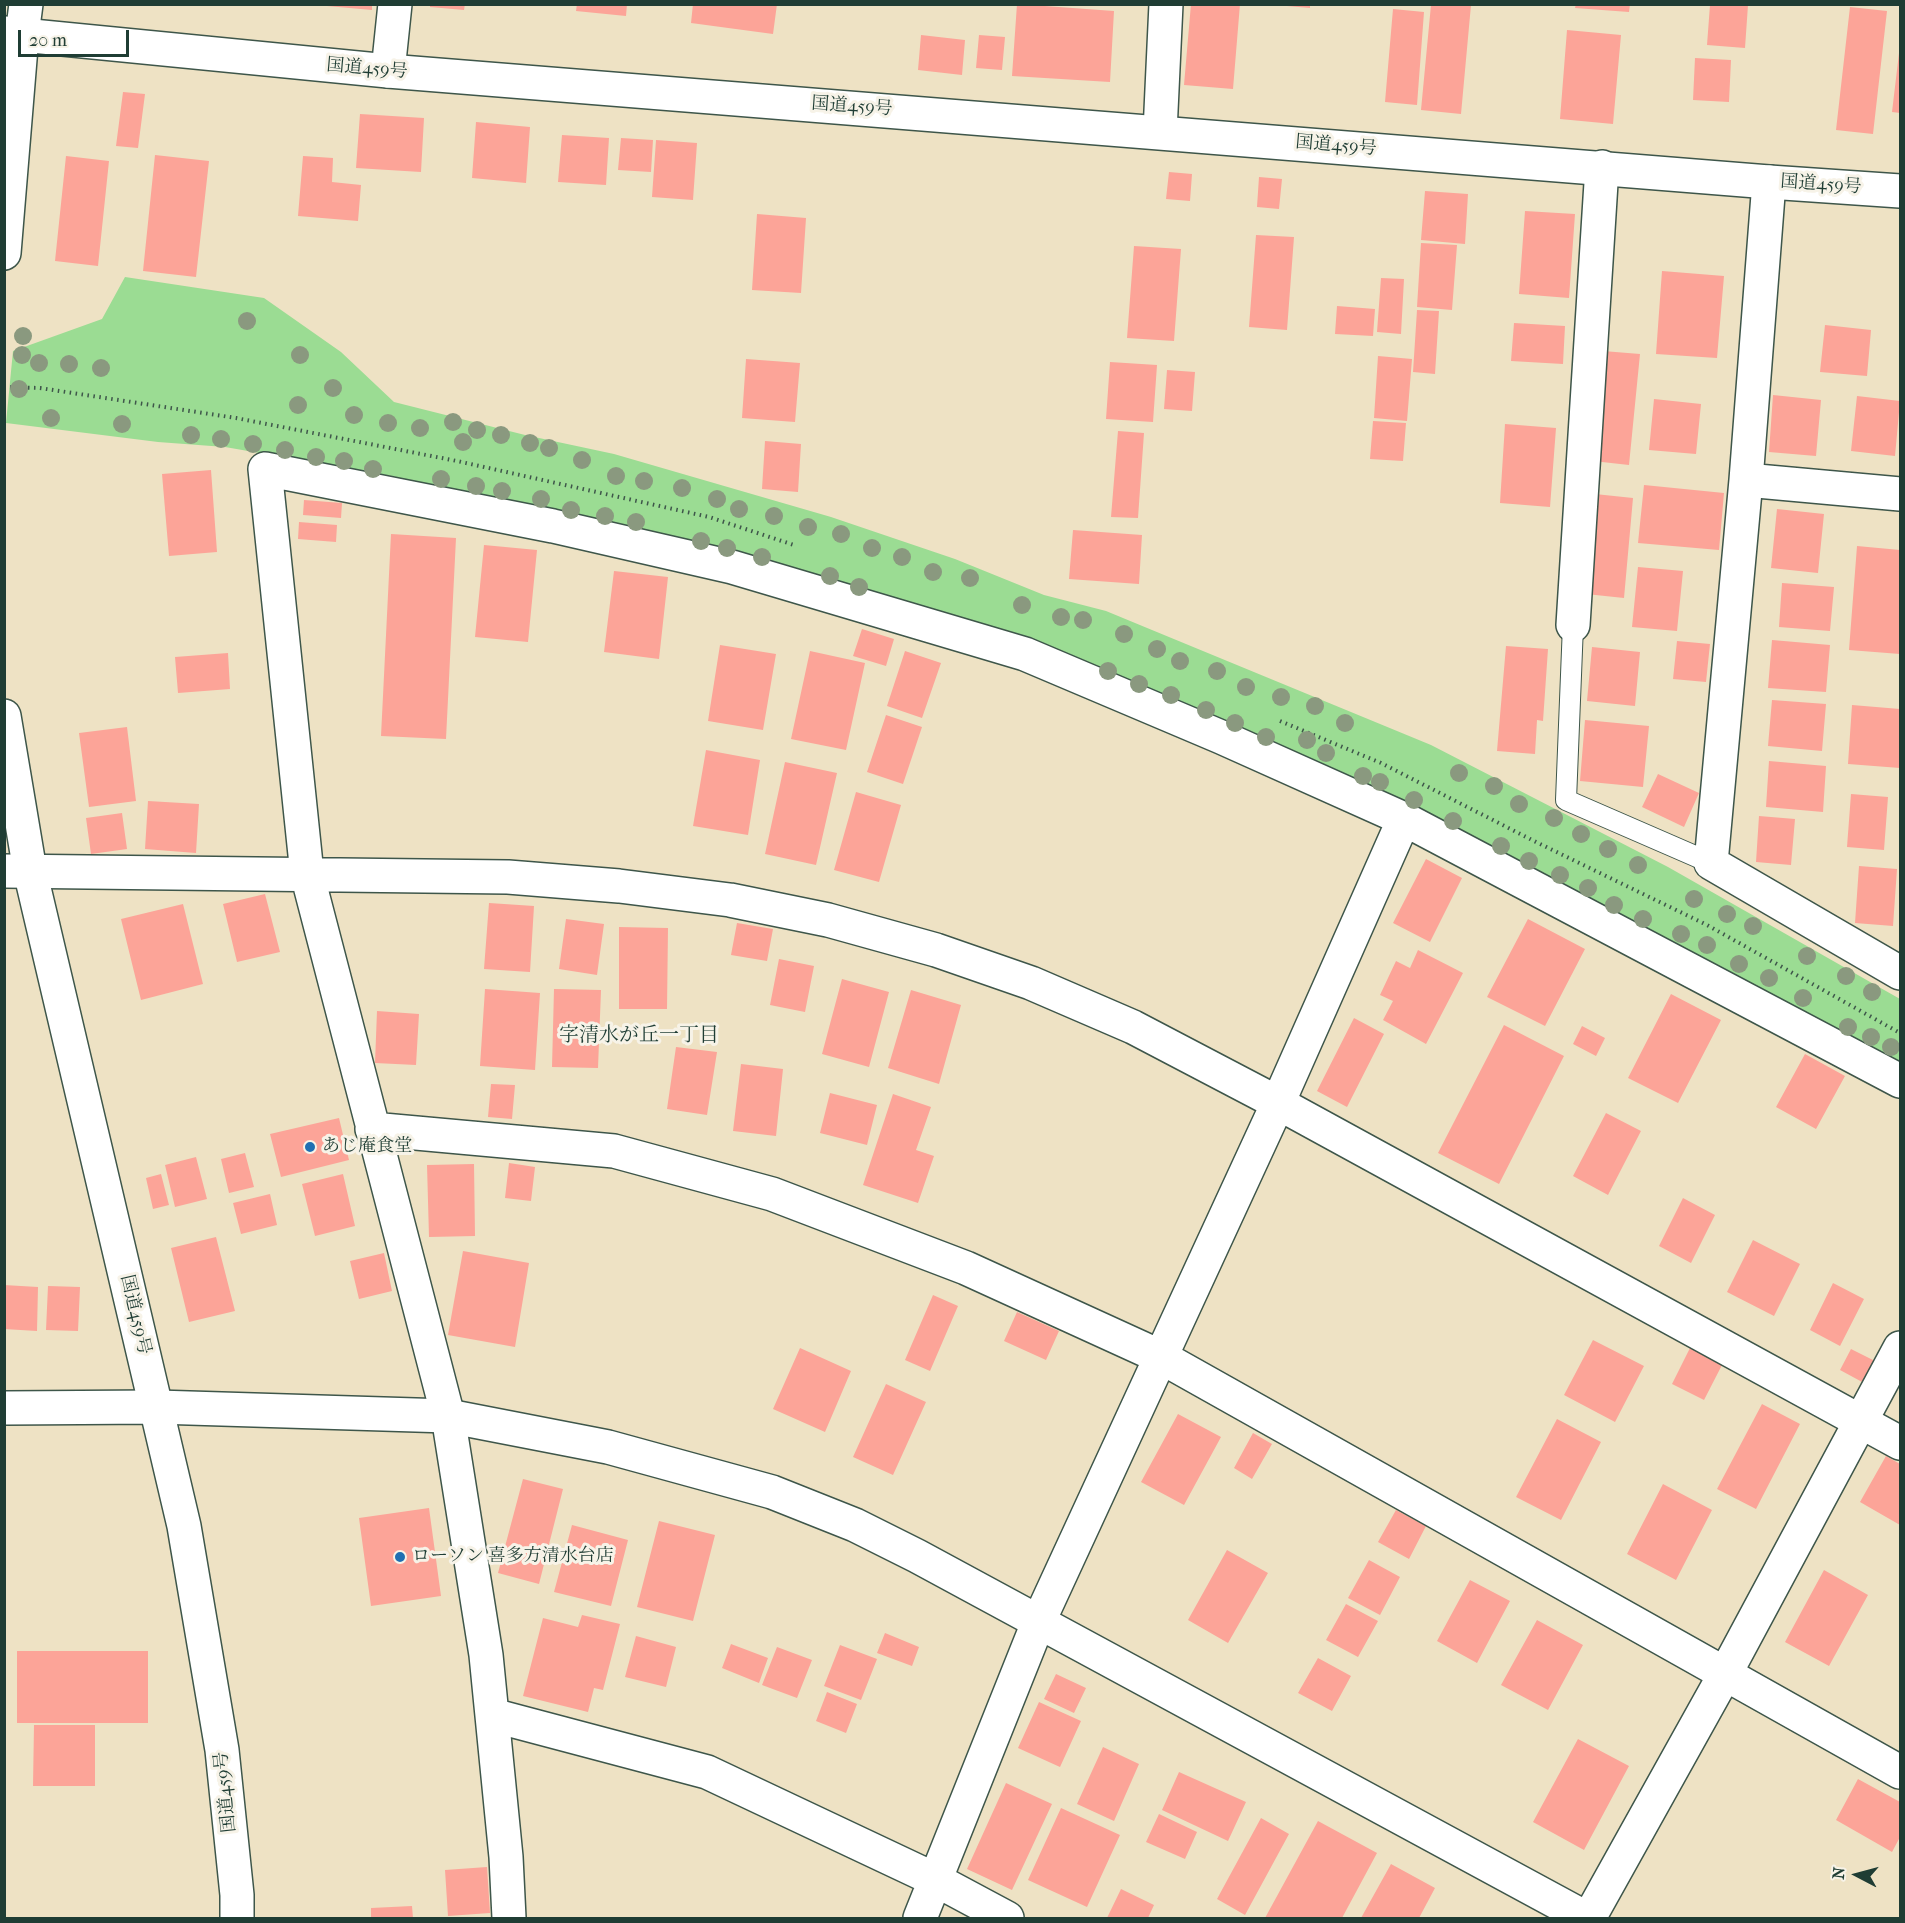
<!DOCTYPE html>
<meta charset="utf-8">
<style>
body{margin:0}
#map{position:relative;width:1905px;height:1923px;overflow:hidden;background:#eee2c4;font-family:"IM FELL French Canon",serif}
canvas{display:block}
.frame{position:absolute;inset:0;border:6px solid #1f3d34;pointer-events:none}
.north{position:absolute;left:1827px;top:1845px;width:60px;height:60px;-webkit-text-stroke:4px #f7f3e8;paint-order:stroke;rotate:276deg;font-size:16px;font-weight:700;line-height:24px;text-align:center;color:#1f3d34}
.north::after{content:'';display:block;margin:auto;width:21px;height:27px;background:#1f3d34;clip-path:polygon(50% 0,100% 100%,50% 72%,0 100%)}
.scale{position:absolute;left:18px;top:30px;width:111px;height:27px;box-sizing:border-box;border:3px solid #1f3d34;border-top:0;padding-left:8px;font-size:18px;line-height:21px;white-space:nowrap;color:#1f3d34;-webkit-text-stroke:4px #f7f3e8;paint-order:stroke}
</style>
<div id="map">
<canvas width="1905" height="1923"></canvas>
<div class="frame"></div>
<div class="north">N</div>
<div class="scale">20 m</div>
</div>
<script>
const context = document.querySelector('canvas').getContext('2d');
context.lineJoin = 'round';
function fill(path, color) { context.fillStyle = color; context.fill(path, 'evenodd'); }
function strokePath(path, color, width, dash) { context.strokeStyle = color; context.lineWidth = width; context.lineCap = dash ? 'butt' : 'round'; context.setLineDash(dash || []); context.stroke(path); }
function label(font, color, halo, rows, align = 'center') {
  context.font = font + ' "IM FELL French Canon","Noto Serif JP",serif'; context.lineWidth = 6; context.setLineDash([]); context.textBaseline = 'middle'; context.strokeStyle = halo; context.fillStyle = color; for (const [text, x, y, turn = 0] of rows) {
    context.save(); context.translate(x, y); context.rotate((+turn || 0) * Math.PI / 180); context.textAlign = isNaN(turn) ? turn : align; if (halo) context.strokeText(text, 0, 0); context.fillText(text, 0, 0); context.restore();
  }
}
fill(new Path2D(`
 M125,277L264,298L341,352L394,402L525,435L614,454L831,517L955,559L1044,595L1106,611L1152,630L1431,745L1668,867L1900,999V1068L1388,804L685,547L392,476L225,447L158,442L6,423L13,351L102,319Z`), '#9bdc93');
fill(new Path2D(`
 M327,4H372V10L327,6Z
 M430,4H465L464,10L430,7Z
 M577,4H627L626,16L576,11Z
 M693,4H777L773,34L691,23Z
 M1017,4L1114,11L1110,82L1012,76Z
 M1191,4H1240L1233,89L1184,85Z
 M1287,4H1310V8L1287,6Z
 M1576,4H1630L1629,12L1575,8Z
 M1431,5H1471L1461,114L1421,110Z
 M1710,5H1748L1745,48L1707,45Z
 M1850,7L1887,11L1873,134L1836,130Z
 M1393,9L1424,12L1417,105L1385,102Z
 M1567,30L1621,35L1613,124L1560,119Z
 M921,35L965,40L962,75L918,70Z
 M979,35L1005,37L1002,70L976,68Z
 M1899,53H1900V113L1892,112Z
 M1695,58L1731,60L1729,102L1693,100Z
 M123,92L145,94L138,148L116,146Z
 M360,114L424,118L421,172L356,168Z
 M476,122L530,127L526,183L472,178Z
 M562,135L609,138L606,185L558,182Z
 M621,138L653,140L651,172L618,170Z
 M656,140L697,143L693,200L652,197Z
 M155,155L209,161L196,277L143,271Z
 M66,156L109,161L98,266L55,261Z
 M303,156L333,158L332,182L361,185L358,221L298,216Z
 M1169,172L1192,174L1190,201L1166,199Z
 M1259,177L1282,179L1279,209L1257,207Z
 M1425,191L1468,194L1465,244L1421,240Z
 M1525,211L1575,214L1569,298L1519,294Z
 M757,214L806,218L801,293L752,290Z
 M1256,235L1294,237L1287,330L1249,327Z
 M1421,243L1457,245L1452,310L1417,307Z
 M1134,246L1181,249L1174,341L1127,338Z
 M1662,271L1724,276L1717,358L1656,354Z
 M1381,278L1404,279L1401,334L1377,332Z
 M1337,306L1375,309L1373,336L1335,334Z
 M1417,310L1439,311L1435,374L1413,372Z
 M1514,323L1565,326L1563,364L1511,361Z
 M1825,325L1871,330L1867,376L1820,372Z
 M1603,351L1640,354L1629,465L1593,461Z
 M1378,356L1412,359L1407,421L1374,418Z
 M746,359L800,363L795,422L742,418Z
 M1110,362L1157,365L1153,422L1106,419Z
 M1167,370L1195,372L1192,411L1164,409Z
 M1773,395L1821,400L1816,456L1769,452Z
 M1857,396L1900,401L1895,456L1851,451Z
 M1654,399L1701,404L1696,454L1649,450Z
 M1373,421L1406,423L1403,461L1370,459Z
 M1505,424L1556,428L1550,507L1500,503Z
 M1118,431L1144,433L1138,518L1111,517Z
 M765,441L801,444L798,492L762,489Z
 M211,470L217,552L169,556L162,474Z
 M1644,485L1724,493L1719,550L1638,543Z
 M1595,494L1633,498L1624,598L1586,594Z
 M304,500L342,503L341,518L303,515Z
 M1777,509L1824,514L1818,573L1771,568Z
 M299,522L337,525L336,542L298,539Z
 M1073,530L1142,535L1139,584L1069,579Z
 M391,534L456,538L446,739L381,736Z
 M484,545L537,550L528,642L475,637Z
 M1857,546L1900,550V654L1849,650Z
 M1638,567L1683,571L1677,631L1632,627Z
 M614,571L668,577L659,659L604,652Z
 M1782,583L1834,587L1830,631L1779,627Z
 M862,629L894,639L886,666L853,656Z
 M1772,640L1830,645L1826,692L1768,688Z
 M1677,641L1710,644L1706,682L1673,679Z
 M720,645L776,654L763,730L708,721Z
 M1506,646L1548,649L1543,721L1537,720L1535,754L1497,751Z
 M1592,647L1640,652L1635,706L1587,701Z
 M810,651L865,663L846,750L791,739Z
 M905,651L941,663L922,718L887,706Z
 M228,653L230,689L178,693L175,657Z
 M1772,700L1826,704L1822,751L1768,746Z
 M1852,705L1900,709V768L1848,764Z
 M886,715L922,727L903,784L867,772Z
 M1585,720L1649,726L1643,787L1580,781Z
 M127,727L136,801L89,807L79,733Z
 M706,750L760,760L748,835L693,826Z
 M1769,761L1826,766L1823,812L1766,807Z
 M785,762L837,773L816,865L765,854Z
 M1658,774L1699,793L1684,827L1642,807Z
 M856,792L901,805L879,882L834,870Z
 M1851,794L1888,797L1884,850L1847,847Z
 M148,801L199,804L196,853L145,849Z
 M122,813L127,849L91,854L86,818Z
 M1759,816L1795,819L1791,865L1756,862Z
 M1426,859L1462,878L1430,942L1393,923Z
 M1859,866L1897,869L1893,926L1855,923Z
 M265,894L280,952L237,962L223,904Z
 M489,903L534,906L530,972L484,969Z
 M183,904L203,984L141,1000L121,919Z
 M566,919L604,924L597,975L559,969Z
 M1528,919L1585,949L1545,1026L1487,997Z
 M737,923L773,929L767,961L731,955Z
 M619,927L668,928L667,1009H619Z
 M1418,950L1463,973L1426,1044L1383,1020L1393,1001L1380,995L1396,961L1410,968Z
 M779,959L814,966L805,1012L770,1005Z
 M842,979L889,992L869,1067L822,1054Z
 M485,989L540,993L535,1070L480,1066Z
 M554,989L601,990L598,1068L552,1067Z
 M911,990L961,1005L939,1084L888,1068Z
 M1671,994L1721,1020L1678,1103L1628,1078Z
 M377,1011L419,1014L416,1065L375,1063Z
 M1354,1018L1384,1034L1347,1107L1317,1091Z
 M1504,1025L1564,1056L1499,1184L1438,1153Z
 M1582,1026L1605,1038L1596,1056L1573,1044Z
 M676,1047L717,1052L707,1115L667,1109Z
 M1805,1054L1845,1076L1816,1129L1776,1107Z
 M741,1064L783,1069L776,1136L733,1131Z
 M491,1084L515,1085L512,1119L488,1117Z
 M830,1093L877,1105L867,1145L820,1133Z
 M893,1094L931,1107L916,1150L934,1156L918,1203L863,1185Z
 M1606,1113L1641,1131L1608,1195L1573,1176Z
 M339,1118L349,1160L281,1177L270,1134Z
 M245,1153L254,1187L229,1193L221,1159Z
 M196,1157L207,1199L175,1207L165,1165Z
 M509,1163L535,1167L531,1201L505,1198Z
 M474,1164L475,1236L429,1237L427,1165Z
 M161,1174L169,1205L153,1209L146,1178Z
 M343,1174L355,1226L315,1236L302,1184Z
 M270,1194L277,1225L241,1234L233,1203Z
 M1683,1198L1715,1215L1691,1263L1659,1246Z
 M216,1237L235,1311L189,1322L171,1248Z
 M1753,1240L1800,1264L1774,1316L1727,1292Z
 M463,1251L529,1263L515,1347L448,1335Z
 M384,1253L392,1291L359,1299L350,1261Z
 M1833,1283L1864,1299L1840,1346L1810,1330Z
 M4,1285L38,1287L37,1331L4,1329Z
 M48,1286L80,1287L78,1331L46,1330Z
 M933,1295L958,1306L930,1371L905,1360Z
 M1017,1312L1059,1331L1046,1360L1004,1341Z
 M1593,1340L1644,1366L1615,1422L1564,1395Z
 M800,1348L851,1371L825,1432L773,1409Z
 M1690,1348L1722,1365L1704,1400L1672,1384Z
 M1851,1349L1875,1361L1864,1383L1840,1370Z
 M886,1384L926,1402L893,1475L853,1457Z
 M1762,1404L1800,1424L1756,1509L1717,1489Z
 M1178,1414L1221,1437L1184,1505L1141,1482Z
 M1557,1419L1601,1442L1561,1520L1516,1497Z
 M1253,1433L1272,1444L1252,1479L1234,1468Z
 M1886,1456L1900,1464V1525L1860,1502Z
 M523,1479L563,1489L539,1584L498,1573Z
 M1663,1484L1712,1510L1676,1580L1627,1554Z
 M429,1508L441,1596L371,1606L359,1518Z
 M1396,1510L1426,1526L1409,1559L1378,1542Z
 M659,1521L715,1535L693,1621L637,1607Z
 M572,1525L628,1540L611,1606L554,1592Z
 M1227,1550L1268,1573L1228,1643L1188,1620Z
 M1369,1560L1400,1577L1380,1615L1348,1598Z
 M1824,1570L1868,1595L1829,1666L1785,1642Z
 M1470,1580L1510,1601L1477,1663L1437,1641Z
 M1346,1604L1378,1621L1358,1657L1326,1640Z
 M582,1615L620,1624L603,1690L594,1688L588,1712L523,1696L543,1618L578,1627Z
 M1537,1620L1583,1645L1548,1710L1501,1685Z
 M885,1633L919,1647L912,1666L877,1653Z
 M636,1636L676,1647L666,1687L625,1677Z
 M731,1644L768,1658L759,1683L722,1668Z
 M840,1645L877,1659L861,1700L824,1686Z
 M777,1647L812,1660L797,1698L762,1685Z
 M17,1651H148V1723H17Z
 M1318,1658L1351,1676L1332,1711L1298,1693Z
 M1056,1674L1086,1688L1074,1713L1044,1699Z
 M827,1692L857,1704L846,1733L816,1721Z
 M1039,1702L1081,1721L1060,1767L1018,1748Z
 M34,1725H95V1786H33Z
 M1578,1739L1629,1766L1584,1850L1533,1822Z
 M1103,1747L1139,1764L1114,1821L1077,1804Z
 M1179,1772L1246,1802L1228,1841L1162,1810Z
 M1858,1779L1900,1802V1837L1892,1852L1836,1820Z
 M1006,1783L1052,1804L1012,1890L967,1869Z
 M1061,1808L1120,1835L1087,1907L1028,1880Z
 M1159,1814L1197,1832L1185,1859L1146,1842Z
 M1261,1818L1289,1834L1245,1915L1217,1899Z
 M1318,1821L1377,1853L1342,1918H1265Z
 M1391,1864L1435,1888L1419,1918H1361Z
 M487,1867L490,1913L448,1916L445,1870Z
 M1121,1889L1154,1905L1148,1918H1107Z
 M412,1906L413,1918H371V1908Z`), '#fca498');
const lane = new Path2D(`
 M1573,625L1566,800L1711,863`);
const street = new Path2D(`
 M388,71L395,4
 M1160,132L1166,4
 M1769,182L1746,480L1711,863L1900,973
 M1746,480L1900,494
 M1573,625L1602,167
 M4,871L508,877L619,886L730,900L828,920L936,950L1031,983L1133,1027L1278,1103L1900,1443
 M372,1129L614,1151L772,1194L966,1268L1161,1357L1900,1772
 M492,1715L707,1772L936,1880L1007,1918
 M509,1918L506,1857L486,1655L448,1416L307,874L265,469L553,526L732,567L1025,654L1221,737L1404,819L1900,1081
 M920,1918L1038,1623L1278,1103L1404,819
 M1589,1918L1725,1674L1900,1348`);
const secondary = new Path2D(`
 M4,33L22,35L26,4
 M4,1408L157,1407L448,1416L608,1447L772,1492L855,1525L917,1556L1586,1918`);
const highway = new Path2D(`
 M4,253L22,35L388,71L1769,182L1900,191
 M4,716L30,871L184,1526L222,1750L237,1895V1918`);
strokePath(lane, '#3e564a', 22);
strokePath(street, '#3e564a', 36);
strokePath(secondary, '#3e564a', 36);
strokePath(highway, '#3e564a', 36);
strokePath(new Path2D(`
 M4,387L40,388L236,418L457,461L709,517L794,545
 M1280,721L1381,763L1536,842L1707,925L1900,1033`), '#3e564a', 4, [1.5, 4.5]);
strokePath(lane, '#fff', 20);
strokePath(street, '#fff', 33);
strokePath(secondary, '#fff', 33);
strokePath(highway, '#fff', 33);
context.fillStyle = '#8a997f';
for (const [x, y] of [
 [247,321],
 [23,336],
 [22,355],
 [300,355],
 [39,363],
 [69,364],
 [101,368],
 [333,388],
 [19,389],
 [298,405],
 [354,415],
 [51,418],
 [453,422],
 [388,423],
 [122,424],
 [420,428],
 [477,430],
 [191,435],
 [501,435],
 [221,439],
 [463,442],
 [530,443],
 [253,444],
 [549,448],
 [285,450],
 [316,457],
 [582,460],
 [344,461],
 [373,469],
 [616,476],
 [441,479],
 [644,481],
 [476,486],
 [682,488],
 [502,491],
 [541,499],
 [717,499],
 [739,509],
 [571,510],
 [605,516],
 [774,516],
 [636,522],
 [808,527],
 [841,534],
 [701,541],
 [727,548],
 [872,548],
 [762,557],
 [902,557],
 [933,572],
 [830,576],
 [970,578],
 [859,587],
 [1022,605],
 [1061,617],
 [1083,620],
 [1124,634],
 [1157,649],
 [1180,661],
 [1108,671],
 [1217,671],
 [1139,684],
 [1246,687],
 [1171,695],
 [1281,697],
 [1315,706],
 [1206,710],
 [1235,723],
 [1345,723],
 [1266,737],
 [1307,740],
 [1326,753],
 [1459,773],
 [1363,776],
 [1380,782],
 [1494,786],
 [1414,800],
 [1519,804],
 [1554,818],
 [1453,821],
 [1581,834],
 [1501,846],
 [1608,849],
 [1529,861],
 [1638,865],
 [1560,875],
 [1588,888],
 [1694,899],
 [1614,905],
 [1727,914],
 [1643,919],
 [1753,926],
 [1681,934],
 [1707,945],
 [1807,956],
 [1739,964],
 [1846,976],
 [1769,978],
 [1872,992],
 [1803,998],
 [1848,1027],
 [1871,1037],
 [1891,1047]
]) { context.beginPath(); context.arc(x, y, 9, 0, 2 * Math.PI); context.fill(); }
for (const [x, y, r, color] of [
 [310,1147,6,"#1f6fb2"],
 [400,1557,6,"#1f6fb2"]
]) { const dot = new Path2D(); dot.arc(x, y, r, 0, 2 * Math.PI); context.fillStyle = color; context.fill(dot); strokePath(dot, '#f7f3e8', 2); }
label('18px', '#1f3d34', '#f7f3e8', [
 ["国道459号",367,69,5],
 ["国道459号",852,107,4],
 ["国道459号",1336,146,5],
 ["国道459号",1821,185,4],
 ["国道459号",135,1315,77],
 ["国道459号",226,1792,-96]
]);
label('18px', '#1f3d34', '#f7f3e8', [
 ["あじ庵食堂",322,1147],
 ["ローソン 喜多方清水台店",412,1557]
], 'left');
label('20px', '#1f3d34', '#f7f3e8', [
 ["字清水が丘一丁目",639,1036]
]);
</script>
